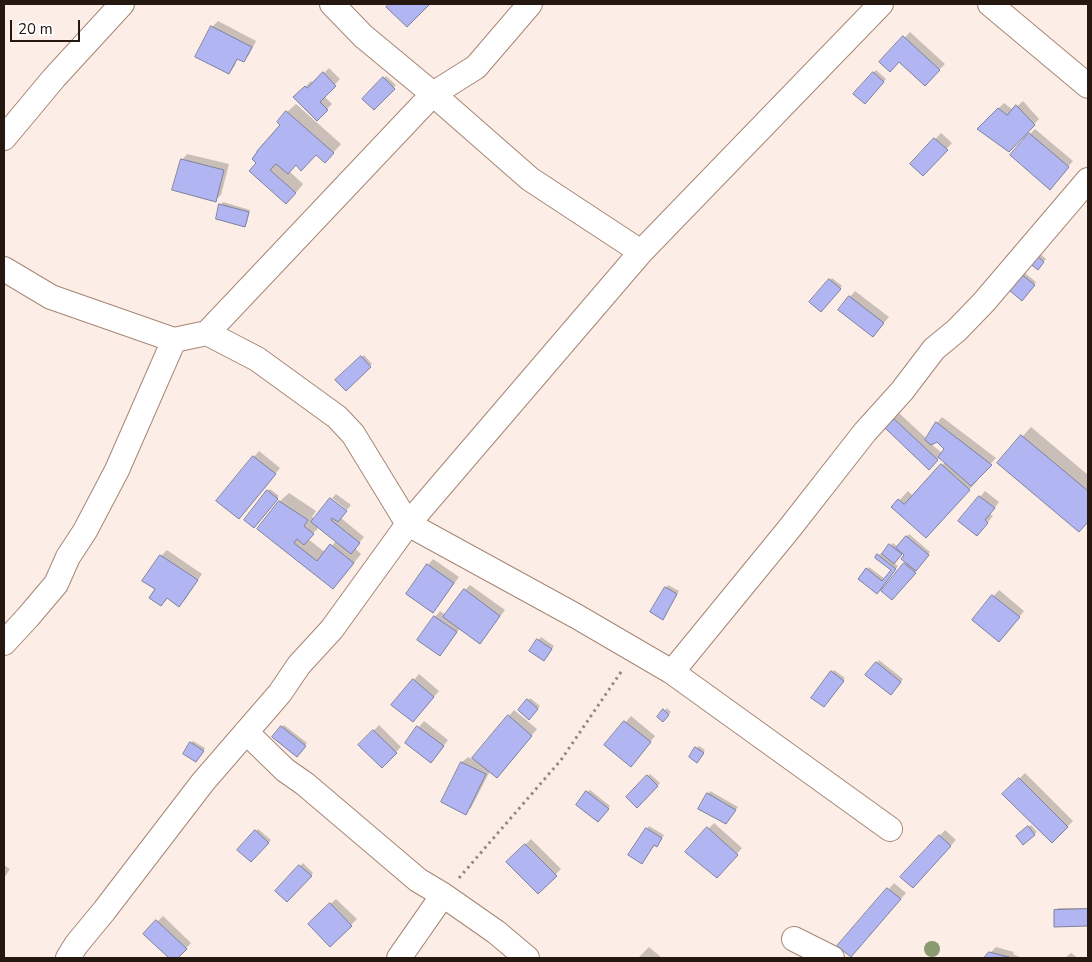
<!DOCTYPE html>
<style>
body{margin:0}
#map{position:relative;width:1092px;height:962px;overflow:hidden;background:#fceee6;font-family:"Nunito Sans",sans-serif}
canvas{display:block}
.frame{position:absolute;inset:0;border:5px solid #241811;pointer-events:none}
.scale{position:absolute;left:10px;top:20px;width:70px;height:22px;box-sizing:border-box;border:2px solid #241811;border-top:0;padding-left:6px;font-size:15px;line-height:18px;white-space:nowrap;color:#241811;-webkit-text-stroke:4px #fefefe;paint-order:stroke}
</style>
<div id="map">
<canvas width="1092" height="962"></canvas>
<div class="frame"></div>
<div class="scale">20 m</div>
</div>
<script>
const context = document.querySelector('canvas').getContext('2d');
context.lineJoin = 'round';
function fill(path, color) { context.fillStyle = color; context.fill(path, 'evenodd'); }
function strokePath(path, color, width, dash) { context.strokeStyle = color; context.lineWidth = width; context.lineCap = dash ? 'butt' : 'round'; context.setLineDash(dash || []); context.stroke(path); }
fill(new Path2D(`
 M218,21L256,41L249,55L243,61L238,58L234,67L229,72L212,27Z
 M910,32L945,64L925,84L900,60L881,62Z
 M329,68L340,79L324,96L332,104L317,119L295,97L311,81L314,83Z
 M876,70L886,79L865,102L855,94Z
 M386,76L396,85L374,108L364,99Z
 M1023,101L1039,119L1009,150L979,128L1004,103L1013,110Z
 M296,104L341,144L333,153H316L296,164L289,171L303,184L295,194L251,171L282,125L287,112Z
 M1035,129L1073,161L1055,182L1030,134Z
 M941,133L952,143L923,174L912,164Z
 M187,154L229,164L221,195L215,200L182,160Z
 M223,202L250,210L247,223L244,225L221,205Z
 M1038,252L1046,259L1038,268Z
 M1019,268L1036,282L1022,299Z
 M832,278L842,286L821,311L811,302Z
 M855,291L889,317L873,335L850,297Z
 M364,355L372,364L346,389L337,380Z
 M899,413L927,439L937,423L942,417L996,458L976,479L978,480L934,528L893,507L908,491L913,496L945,462L940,457L929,468L886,427ZM937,441L945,448L942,453L931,444Z
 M1031,427L1088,475V521L1079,531L999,463Z
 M259,451L280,468L245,512L254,457Z
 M270,489L279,496L257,524L268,491Z
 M985,491L999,502L990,514L993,516L977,535L980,497Z
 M289,493L316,511L312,517L315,519L330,500L341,518L364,537L355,548L361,554L342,578L333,587L259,529L280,501ZM319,527L336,541L326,553L308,539Z
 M336,494L351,505L347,510L332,498Z
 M909,534L930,552L916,569L917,570L892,599L905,564L907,562L906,555L903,552L894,563L898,566L880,590L867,569L869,567L885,579L893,570L877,557L881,553L883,554L893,543L898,547Z
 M167,550L202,574L185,600L179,605L168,598L161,605L157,589L144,581L161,556Z
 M433,559L459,577L438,606L433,611L428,565Z
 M470,585L505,610L485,637L460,628L445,649L435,617L440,611L446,615L465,590Z
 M668,585L679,591L665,616L666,588Z
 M999,590L1024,611L1005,635L973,619Z
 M541,637L554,646L547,657L531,650Z
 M879,660L903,679L894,691L877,663Z
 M834,670L845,678L826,703L832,672Z
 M419,674L439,691L418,715L414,680Z
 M530,698L540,706L529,718L519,710Z
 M667,708L671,712L663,720L659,717Z
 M514,710L537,729L502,771H490L471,808L465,813L442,801L462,762L468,757L472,759Z
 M631,716L655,736L636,759L606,745Z
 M424,721L448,740L436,756L406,742Z
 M284,725L307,743L299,752L282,727Z
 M379,725L401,747L382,766L360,745Z
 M193,741L205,748L198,758L191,743Z
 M699,746L705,750L699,759L696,748Z
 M1025,773L1073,821L1052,842L1004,794Z
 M650,774L660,783L637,806L628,797Z
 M590,790L610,806L601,818L587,792Z
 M710,791L738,807L728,820L708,794Z
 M714,823L742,848L722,871L687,851Z
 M1031,825L1037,832L1023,844L1017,837Z
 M649,826L664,835L659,843L654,844L630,855Z
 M258,829L271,840L251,861L239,850Z
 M945,830L956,840L918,881L902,877Z
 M531,839L561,869L538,892L508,862Z
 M303,863L313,873L287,901L277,891Z
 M4,865L10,869L4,878Z
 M894,883L906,893L856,950L839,946Z
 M336,899L357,919L330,946L309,924Z
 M1058,908H1088V925L1056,926V911Z
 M163,916L191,943L177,958H171L145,934Z
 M649,947L662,958H638Z
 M996,947L1014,952L1013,954L1022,958H985Z
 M1071,953L1078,958L1066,957Z`), '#0003');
const building = new Path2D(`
 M389,4H430L407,27L386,7Z
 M211,26L252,47L244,62L237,59L229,74L195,57Z
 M903,36L940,70L925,86L899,62L890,72L879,62Z
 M323,72L336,86L320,102L328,110L317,121L293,97L305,86L307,88Z
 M873,72L884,82L865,104L853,94Z
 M383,77L395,89L374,110L362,99Z
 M1016,105L1035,125L1009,152L977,129L998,108L1007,115Z
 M286,111L334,153L325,163L316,155L301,171L296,165L288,174L276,164L270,170L296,193L286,204L249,171L256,163L252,159L257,152V151L280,125L277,122Z
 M1029,133L1069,167L1050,190L1010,155Z
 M934,138L948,150L923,176L910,164Z
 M181,159L224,170L216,202L172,190Z
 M219,204L249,212L245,227L216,219Z
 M1035,254L1044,262L1038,270L1028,262Z
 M1016,270L1035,285L1022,301L1003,285Z
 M829,279L841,289L821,312L809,302Z
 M849,296L884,323L873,337L838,310Z
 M361,356L371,367L346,391L335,380Z
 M893,418L938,460L929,470L884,427Z
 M936,422L992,465L971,486L938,457L944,449L937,442L931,445L925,440Z
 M1021,435L1088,491V522L1079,532L997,463Z
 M253,456L276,474L239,519L216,501Z
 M941,464L970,490L926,538L891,507L898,499L904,504Z
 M267,490L278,499L254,528L244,520Z
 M979,496L995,508L985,520L988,523L977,536L958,521Z
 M330,498L347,511L338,522L332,518L331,520L360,543L351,554L311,522Z
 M279,501L308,520L304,526L314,534L304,545L297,539L294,543L317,561L330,544L354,563L333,589L257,529Z
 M906,536L929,555L916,571L901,559L904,555L896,548Z
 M889,544L902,554L894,564L882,554Z
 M877,554L896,569L877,594L858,579L866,568L882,581L891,570L875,558Z
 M160,555L198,580L179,607L167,598L161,606L149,598L155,589L142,581Z
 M904,563L916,573L892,600L881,591Z
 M427,564L454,583L433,613L406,594Z
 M665,587L677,594L663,620L650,612Z
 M464,589L500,616L480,644L443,617Z
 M992,595L1020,617L999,642L972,620Z
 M434,616L457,632L440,656L417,640Z
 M537,639L552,649L544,661L529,651Z
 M876,662L901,682L891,695L865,675Z
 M831,671L844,681L824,707L811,698Z
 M413,679L434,697L413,722L391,705Z
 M527,699L538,709L529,720L518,710Z
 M663,709L669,715L663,722L657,717Z
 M508,715L532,736L497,778L472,758Z
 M624,721L651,742L631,767L604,745Z
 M281,726L306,746L297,757L272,737Z
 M417,726L444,746L431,763L405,743Z
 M373,730L397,753L382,768L358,745Z
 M190,742L204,751L196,762L183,754Z
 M695,747L704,753L697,763L689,757Z
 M461,762L486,774L466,815L441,802Z
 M647,775L658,786L637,808L626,797Z
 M1019,778L1068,827L1052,843L1002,794Z
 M586,791L609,809L598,822L576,805Z
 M707,793L736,810L726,824L698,809Z
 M1028,826L1035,835L1023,845L1016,836Z
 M707,827L738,855L717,878L685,852Z
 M646,828L662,838L657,847L654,845L642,864L628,855Z
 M255,830L269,843L251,862L237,850Z
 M939,835L951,846L913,888L900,877Z
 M525,844L557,876L538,894L506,862Z
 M299,865L312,876L287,902L275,891Z
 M887,888L901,899L851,957L837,946Z
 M330,903L352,926L330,947L308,924Z
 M1088,909V926L1054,927V910Z
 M156,920L187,949L178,958H169L143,934Z
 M989,952L1009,957L984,958Z`);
fill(building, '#b1b5f1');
strokePath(building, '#7d809e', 1);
const minor = new Path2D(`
 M332,4L363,36L433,94L530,179L641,252
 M990,4L1088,86
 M4,138L54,78L122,4
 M4,269L51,297L174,340L207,333L257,359L337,417L353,434L408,524L576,616L672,672L890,829
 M207,333L433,94L476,67L530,4
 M4,643L28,617L56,584L68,557L85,531L117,470L174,340
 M672,672L789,529L865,432L902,391L934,349L957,330L984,302L1088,180
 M246,732L285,770L305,784L418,880L443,895L496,932L527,958
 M794,939L832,958
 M68,958L76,945L104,911L203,782L280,693L299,665L332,629L408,524L641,252L881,4
 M399,958L443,895`);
strokePath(minor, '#a68675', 26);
strokePath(new Path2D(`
 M459,878L561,760L623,669`), '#958881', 3, [2.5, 4]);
strokePath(minor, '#fff', 24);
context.fillStyle = '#8a9c6f';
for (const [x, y] of [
 [932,949]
]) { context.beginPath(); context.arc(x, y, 8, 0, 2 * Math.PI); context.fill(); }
</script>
